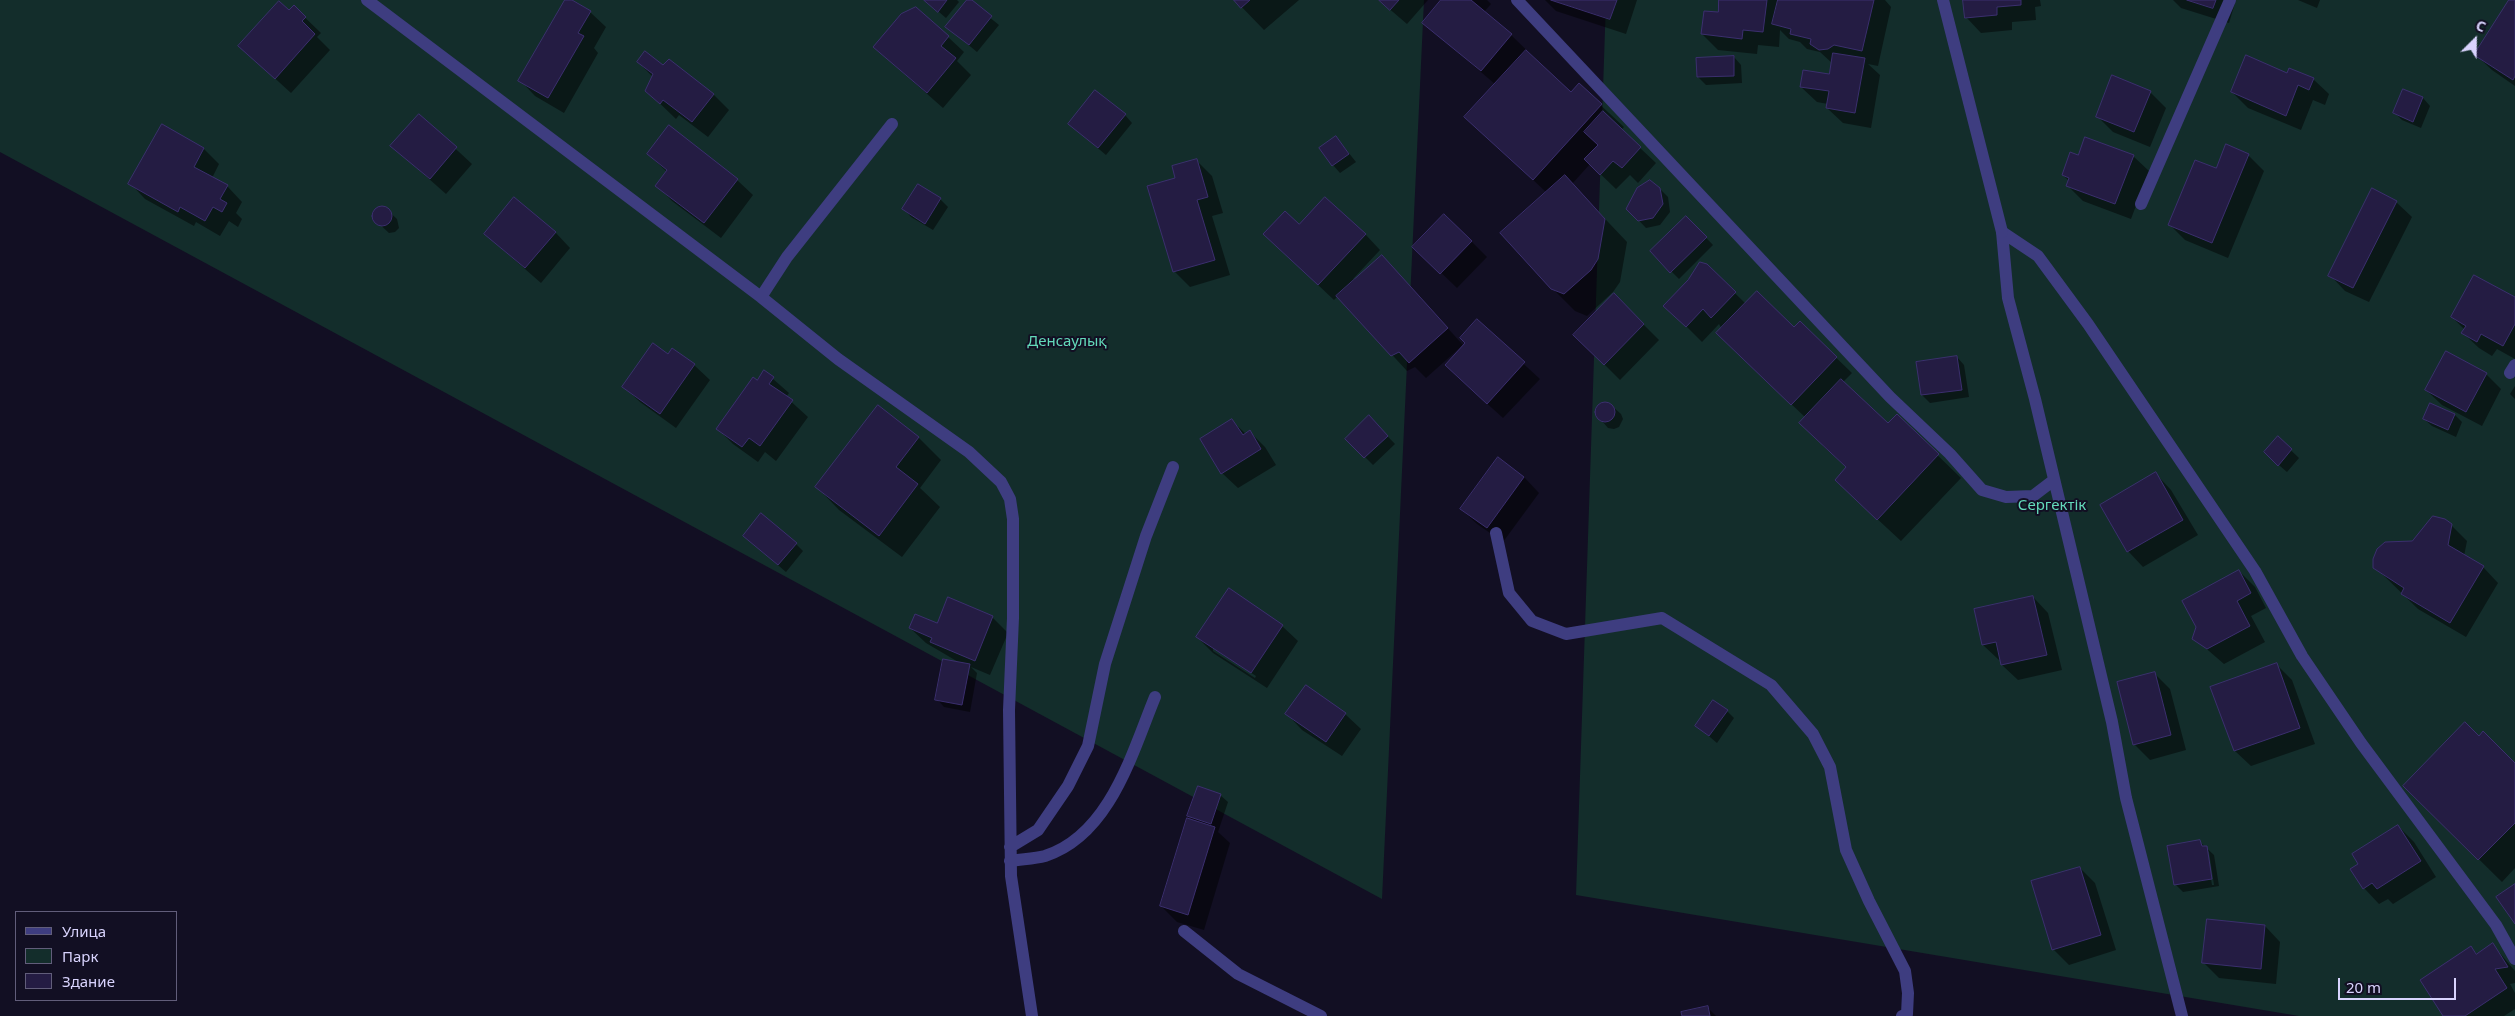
<!DOCTYPE html>
<meta charset="utf-8">
<style>
body{margin:0}
#map{position:relative;width:2515px;height:1016px;overflow:hidden;background:#120f23;font-family:"Noto Sans",sans-serif}
canvas{display:block}
.legend{position:absolute;left:15px;top:911px;width:162px;height:90px;box-sizing:border-box;background:#120f23;border:1px solid #615d7a;margin:0;padding:6px 9px;list-style:none;font-size:15px;color:#d8d3fd}
.legend li{display:flex;align-items:center;gap:10px;height:25px}
.legend b{width:25px;border:1px solid #615d7a}
.north{position:absolute;left:2450px;top:15px;width:50px;height:50px;-webkit-text-stroke:4px #120f23;paint-order:stroke;rotate:23deg;font-size:14px;font-weight:700;line-height:20px;text-align:center;color:#d8d3fd}
.north::after{content:'';display:block;margin:auto;width:18px;height:22px;background:#d8d3fd;clip-path:polygon(50% 0,100% 100%,50% 72%,0 100%)}
.scale{position:absolute;left:2338px;top:978px;width:118px;height:22px;box-sizing:border-box;border:2px solid #d8d3fd;border-top:0;padding-left:6px;font-size:15px;line-height:18px;white-space:nowrap;color:#d8d3fd;-webkit-text-stroke:4px #120f23;paint-order:stroke}
</style>
<div id="map">
<canvas width="2515" height="1016"></canvas>
<ul class="legend">
<li><b style="height:6px;background:#3e3d80"></b>Улица</li>
<li><b style="height:14px;background:#132d2b"></b>Парк</li>
<li><b style="height:14px;background:#241c43"></b>Здание</li>
</ul>
<div class="north">С</div>
<div class="scale">20 m</div>
</div>
<script>
const context = document.querySelector('canvas').getContext('2d');
context.lineJoin = 'round';
function fill(path, color) { context.fillStyle = color; context.fill(path, 'evenodd'); }
function strokePath(path, color, width, dash) { context.strokeStyle = color; context.lineWidth = width; context.lineCap = dash ? 'butt' : 'round'; context.setLineDash(dash || []); context.stroke(path); }
function label(font, color, halo, rows, align = 'center') {
  context.font = font + ' "Noto Sans",sans-serif'; context.lineWidth = 4; context.setLineDash([]); context.textBaseline = 'middle'; context.strokeStyle = halo; context.fillStyle = color; for (const [text, x, y, turn = 0] of rows) {
    context.save(); context.translate(x, y); context.rotate((+turn || 0) * Math.PI / 180); context.textAlign = isNaN(turn) ? turn : align; if (halo) context.strokeText(text, 0, 0); context.fillText(text, 0, 0); context.restore();
  }
}
fill(new Path2D(`
 M0,0H1424L1382,899L0,152Z
 M1606,0H2515V1016H2299L1576,895Z`), '#132d2b');
fill(new Path2D(`
 M566,0L590,12L606,27L594,48L598,53L564,113L535,96L520,80Z
 M925,0H957L959,2L946,18Z
 M968,0L999,25L977,52L947,27Z
 M1235,0H1299L1264,30Z
 M1379,0H1428L1407,24Z
 M1443,0H1487L1491,4L1484,12L1511,35L1571,93L1579,85L1624,127L1621,130L1656,163L1638,183L1630,175L1616,189L1590,164L1572,184L1627,242L1620,282L1613,292L1587,316L1575,311L1552,288L1547,193L1466,117L1496,85L1424,23Z
 M1545,0H1637L1626,34L1556,11Z
 M1720,0H1885L1891,7L1878,66L1868,64L1880,75L1871,128L1843,123L1827,108L1828,104L1817,102L1801,87L1831,75L1832,63L1820,52L1807,49L1800,42L1789,39L1780,30L1779,47L1758,45L1757,54L1718,50L1702,34L1719,14Z
 M1965,0H2040L2041,6L2035,7L2036,20L2012,22V30L1981,33L1966,17Z
 M2173,0H2236L2229,23L2181,8Z
 M2298,0H2320L2317,8Z
 M2511,0H2515V86L2492,70L2476,55Z
 M294,7L321,33L317,37L330,50L291,93L256,61Z
 M948,37L964,52L957,61L971,75L943,108L874,47Z
 M1734,57L1741,65L1742,83L1706,85L1698,77Z
 M638,62L663,67L713,94L729,110L708,137L679,115L676,119L647,91L653,77Z
 M2288,75L2313,79L2329,94L2325,105L2313,100L2301,130L2248,108L2232,92Z
 M2403,91L2423,98L2430,106L2421,128L2402,120L2395,113Z
 M2150,92L2166,108L2150,147L2113,132L2097,116Z
 M419,115L472,164L446,194L392,146Z
 M1125,115L1132,123L1106,155L1069,124Z
 M162,126L204,149L219,164L212,178L227,186L242,202L236,213L242,219L238,227L229,221L220,236L196,222L194,226L145,199L130,183Z
 M669,127L737,180L753,195L721,238L672,201L657,185L667,172L648,154Z
 M1336,137L1356,162L1340,173L1333,165Z
 M2248,155L2264,171L2228,258L2185,240L2169,224L2216,170Z
 M2133,156L2149,171L2131,219L2083,201L2068,186L2069,181L2063,175Z
 M1197,161L1212,176L1223,213L1212,216L1230,275L1190,287L1174,271L1177,179Z
 M1660,189L1668,197L1670,212L1660,225L1646,228L1628,209Z
 M940,199L948,207L933,230L911,217L904,209Z
 M2396,202L2412,217L2369,302L2345,291L2330,275Z
 M385,208L397,219L399,228L395,232L389,233L375,220L377,210Z
 M1686,217L1713,245L1679,279L1651,251Z
 M1299,226L1365,234L1380,250L1353,279L1397,272L1463,345L1426,378L1415,367L1407,371L1338,296L1334,300L1280,249Z
 M555,232L570,248L541,283L485,234Z
 M1471,241L1487,257L1457,288L1430,262Z
 M1706,265L1746,304L1794,329L1800,323L1852,373L1843,382L1888,425L1897,416L1961,478L1901,541L1859,502L1847,468L1823,446L1806,418L1733,349L1719,324L1702,342L1681,321Z
 M1614,295L1659,340L1620,380L1575,335Z
 M2515,299V359L2497,349L2492,356L2479,348L2463,333L2465,330L2452,317Z
 M1477,321L1540,379L1503,418L1462,381L1467,343Z
 M668,356L694,365L710,380L676,428L640,402L624,387Z
 M1957,357L1964,365L1969,397L1930,403L1922,395Z
 M764,371L789,393L786,397L808,417L776,461L765,452L758,462L733,444L718,429Z
 M2486,374L2501,389L2482,426L2442,405L2426,390Z
 M2515,386V399L2510,394Z
 M1604,403L1612,406L1621,414L1623,419L1619,427L1614,429L1608,428L1596,414L1599,405Z
 M878,407L919,438L941,460L920,488L940,507L902,557L839,510L817,487Z
 M2455,415L2462,422L2456,437L2432,426L2424,419Z
 M1369,417L1395,444L1373,465L1347,439Z
 M1232,421L1246,434L1250,432L1265,447L1276,465L1238,488L1222,473Z
 M2278,438L2299,458L2287,472L2273,460Z
 M2156,474L2171,490L2198,535L2143,567L2128,551Z
 M1524,477L1539,493L1503,542L1477,524L1461,509Z
 M2451,525L2467,541L2464,556L2483,567L2498,583L2466,637L2418,609L2375,567Z
 M744,536L796,544L803,551L786,572Z
 M2239,571L2255,587L2266,608L2251,616L2265,642L2224,664L2194,638Z
 M2033,597L2048,613L2062,670L2018,680L2002,665L2001,660H1999L1983,645Z
 M992,617L1008,633L990,675L971,667L977,673L970,712L944,707L937,699L960,663L926,643L910,628Z
 M1282,626L1298,641L1267,688L1213,653L1197,637ZM1213,648L1256,676L1255,678L1213,651Z
 M2277,665L2292,680L2315,744L2251,766L2235,751L2212,687Z
 M2155,674L2170,689L2186,750L2150,760L2134,744Z
 M1727,711L1734,718L1717,743L1697,726Z
 M1287,714H1345L1361,729L1342,756L1302,730Z
 M2479,738L2515,765V868L2502,882L2427,808Z
 M1220,795L1228,802L1218,832L1230,843L1204,930L1177,922L1161,906L1195,822L1189,816Z
 M2398,826L2414,842L2436,877L2393,904L2388,899L2379,904L2364,888L2360,864Z
 M2200,842L2214,855L2219,886L2183,892L2175,884ZM2206,849L2209,852L2214,885H2212Z
 M2080,868L2095,883L2116,950L2069,965L2053,949Z
 M2265,926L2280,942L2276,984L2219,978L2203,962Z
 M2493,945L2515,971V983L2510,984L2515,993V1009L2504,1016H2445L2471,948L2477,954Z
 M1708,1008L1716,1016H1683Z`), '#0007');
const building = new Path2D(`
 M565,0H572L591,11L578,33L584,36L548,98L518,81Z
 M924,0H947L938,12Z
 M967,0H972L992,16L969,45L945,27Z
 M1234,0H1250L1241,8Z
 M1379,0H1399L1390,10Z
 M1441,0H1471L1512,34L1481,71L1422,23Z
 M1551,0H1617L1610,19Z
 M1719,0H1767L1763,32L1743,30L1742,39L1701,34L1704,11L1718,12Z
 M1778,0H1874L1862,51L1834,45L1828,49L1819,50L1810,44L1811,39L1790,34L1791,29L1772,24Z
 M1963,0H2021V5L1997,7V15L1965,18Z
 M2187,0H2216L2213,8Z
 M2509,0H2515V76L2513,80L2474,55Z
 M279,1L289,10L294,5L306,17L302,21L315,34L275,79L238,46Z
 M916,7L949,36L941,46L956,58L927,93L873,47L901,14Z
 M1526,50L1571,92L1579,83L1602,104L1533,180L1464,117Z
 M645,51L663,65L669,59L714,94L692,122L663,100L660,104L645,91L653,74L637,62Z
 M1833,53L1865,58L1855,113L1826,108L1829,91L1800,87L1803,70L1829,74Z
 M2246,55L2287,73L2289,68L2314,78L2309,90L2298,85L2286,116L2231,92Z
 M1734,56V76L1697,77L1696,58Z
 M2112,75L2151,91L2134,132L2096,117Z
 M2403,89L2423,97L2413,122L2393,113Z
 M1095,90L1126,114L1098,148L1068,124Z
 M1603,111L1641,147L1622,168L1613,161L1600,175L1584,159L1598,145L1584,132Z
 M419,114L457,147L430,179L390,146Z
 M162,124L204,148L194,167L228,185L220,199L227,203L222,212L213,207L205,221L180,207L178,212L128,184Z
 M669,125L738,179L704,223L655,186L667,170L647,154Z
 M1336,136L1349,154L1332,166L1319,148Z
 M2085,137L2134,155L2115,204L2066,186L2069,178L2062,175L2070,152L2078,155Z
 M2226,144L2249,154L2212,243L2168,225L2195,160L2216,168Z
 M1197,159L1208,197L1197,200L1215,260L1173,272L1147,186L1175,178L1172,166Z
 M1565,175L1605,219L1598,259L1591,270L1564,294L1551,289L1500,233Z
 M1650,180L1660,188L1663,204L1653,218L1638,221L1626,209L1637,188Z
 M918,184L941,198L925,224L902,209Z
 M2372,188L2397,201L2353,288L2328,276Z
 M514,197L556,232L525,268L484,234Z
 M1325,197L1366,234L1318,285L1263,234L1285,211L1299,224Z
 M372 216a10 10 0 1 1 20 0a10 10 0 1 1-20 0Z
 M1444,214L1472,241L1440,274L1412,247Z
 M1686,216L1707,237L1670,273L1650,251Z
 M1382,255L1448,328L1409,363L1399,352L1391,356L1336,296Z
 M1700,262L1707,264L1736,292L1711,318L1703,309L1686,327L1663,306L1688,280Z
 M2474,275L2515,297V324L2503,346L2481,334L2477,342L2461,333L2466,326L2451,317Z
 M1757,291L1794,327L1800,321L1837,357L1791,405L1716,333Z
 M1614,293L1644,324L1604,365L1573,335Z
 M1477,319L1525,362L1487,404L1445,365L1465,343L1460,338Z
 M653,343L668,354L672,348L695,364L660,414L622,387Z
 M2446,351L2487,373L2466,412L2425,390Z
 M1957,356L1962,390L1921,395L1916,362Z
 M764,370L774,377L769,384L793,400L760,446L749,438L742,447L716,429L753,377L757,380Z
 M1841,379L1888,423L1897,414L1939,454L1877,520L1835,480L1846,467L1799,423Z
 M1595 412a10 10 0 1 1 20 0a10 10 0 1 1-20 0Z
 M2430,403L2455,414L2448,430L2423,419Z
 M878,405L919,437L896,467L918,484L879,536L815,487Z
 M1369,415L1388,436L1364,458L1345,439Z
 M1232,419L1243,435L1250,430L1261,449L1221,474L1200,439Z
 M2278,436L2292,449L2278,466L2264,452Z
 M1498,457L1524,477L1487,528L1460,509Z
 M2156,472L2183,520L2127,552L2100,505Z
 M761,513L797,543L778,565L743,536Z
 M2433,516L2445,519L2452,524L2448,545L2484,566L2450,623L2401,594L2404,588L2373,568V559L2377,549L2385,542L2412,541Z
 M2239,570L2251,593L2237,601L2250,626L2207,649L2192,639L2196,627L2182,601Z
 M1229,588L1283,625L1251,673L1196,637Z
 M2033,596L2047,655L2001,665L1996,642L1982,645L1974,609Z
 M948,597L993,616L975,661L930,642L932,638L909,628L915,614L937,623Z
 M943,659L970,664L962,705L935,700Z
 M2277,663L2300,728L2234,751L2210,687Z
 M2155,672L2171,735L2133,745L2117,682Z
 M1306,685L1346,713L1326,742L1285,714Z
 M1713,700L1728,710L1709,736L1695,726Z
 M2465,722L2479,736L2483,731L2515,763V823L2478,860L2403,786Z
 M1198,786L1221,794L1211,824L1187,816Z
 M1187,818L1215,827L1188,915L1160,906Z
 M2398,825L2421,861L2377,889L2372,883L2363,889L2350,869L2358,864L2352,854Z
 M2200,840L2202,846H2207L2212,879L2174,885L2167,846Z
 M2080,867L2101,935L2052,950L2031,881Z
 M2515,884V924L2496,897Z
 M2207,919L2265,925L2261,969L2202,963Z
 M2493,943L2508,967L2495,969L2507,988L2465,1016H2443L2420,980L2471,946L2476,954Z
 M1708,1006L1710,1016H1682L1681,1012Z`);
fill(building, '#241c43');
strokePath(building, '#3b2f6e', 1);
strokePath(new Path2D(`
 M367,0L761,297L838,359L969,452L1001,482L1010,499L1013,519V618L1009,710L1011,876L1032,1016
 M1517,0L1890,397L1950,454L1982,490L2006,497L2033,496L2054,480
 M2141,204L2230,0
 M2002,232L2038,256L2088,324L2255,571L2302,656L2361,743L2496,925L2515,959
 M2002,232L2008,298L2035,399L2112,722L2126,798L2182,1016
 M761,297L787,257L892,124
 M2510,373L2515,365
 M1496,533L1509,593L1532,621L1566,634L1662,618L1771,685L1813,734L1830,767L1846,850L1869,901L1905,971L1908,993L1907,1014L1902,1016
 M1010,847L1038,830L1068,786L1088,746L1105,664L1146,536L1173,467
 M1010,861C1021,859 1034,859 1045,856C1110,835 1132,753 1155,697
 M1184,931L1238,974L1321,1016`), '#3e3d80', 12);
strokePath(new Path2D(`
 M1943,0L2002,232`), '#3e3d80', 12);
label('15px', '#63daba', '#120f23', [
 ["Денсаулық",1067,342],
 ["Сергектік",2052,506]
]);
</script>
